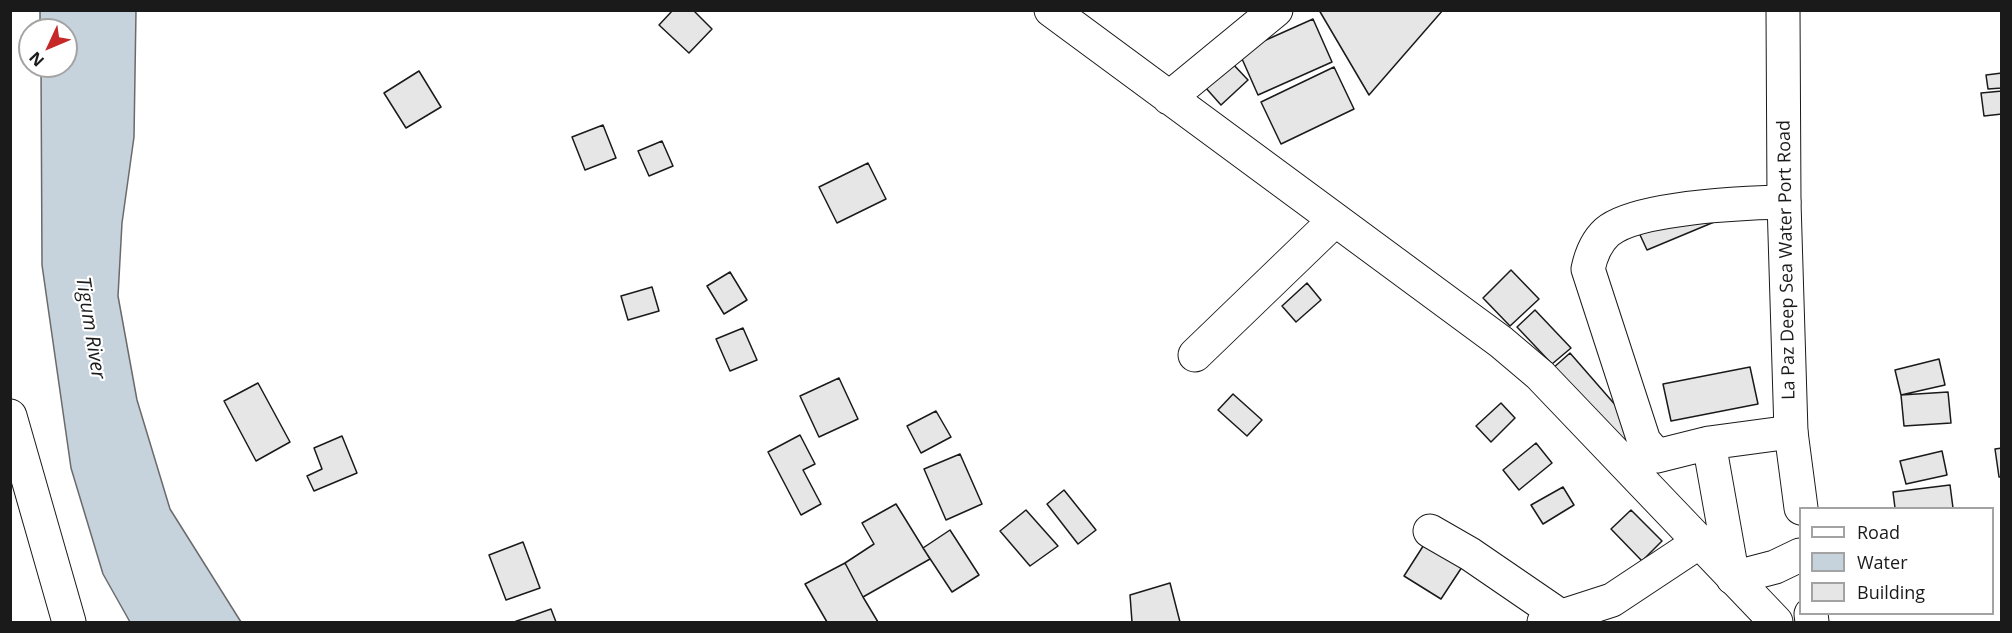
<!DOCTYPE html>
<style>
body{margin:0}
#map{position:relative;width:2012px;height:633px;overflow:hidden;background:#fff;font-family:"Open Sans",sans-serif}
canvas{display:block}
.frame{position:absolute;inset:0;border:12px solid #1a1a1a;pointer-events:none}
.legend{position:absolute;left:1799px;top:507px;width:195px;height:108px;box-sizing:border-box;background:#fff;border:2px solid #a3a3a3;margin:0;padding:8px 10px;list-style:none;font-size:18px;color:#1a1a1a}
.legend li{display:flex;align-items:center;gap:12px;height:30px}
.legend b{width:30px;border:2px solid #a3a3a3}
.north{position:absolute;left:18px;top:18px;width:60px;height:60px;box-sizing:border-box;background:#fff;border:2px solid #a3a3a3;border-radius:50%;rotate:226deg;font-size:16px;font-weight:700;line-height:24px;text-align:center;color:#1a1a1a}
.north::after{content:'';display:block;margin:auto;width:21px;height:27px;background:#c62828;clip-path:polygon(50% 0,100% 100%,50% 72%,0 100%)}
</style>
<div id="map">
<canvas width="2012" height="633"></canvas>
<div class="frame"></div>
<ul class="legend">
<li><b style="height:8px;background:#fff"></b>Road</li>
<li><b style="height:16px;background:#c6d2dc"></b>Water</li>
<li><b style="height:16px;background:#e6e6e6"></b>Building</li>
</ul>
<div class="north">N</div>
</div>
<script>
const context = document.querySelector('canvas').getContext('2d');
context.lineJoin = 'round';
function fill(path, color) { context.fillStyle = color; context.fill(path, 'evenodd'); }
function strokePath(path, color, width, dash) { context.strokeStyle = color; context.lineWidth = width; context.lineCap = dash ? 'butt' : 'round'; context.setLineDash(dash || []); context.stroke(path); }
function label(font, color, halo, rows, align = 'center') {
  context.font = font + ' "Open Sans",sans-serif'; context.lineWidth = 4.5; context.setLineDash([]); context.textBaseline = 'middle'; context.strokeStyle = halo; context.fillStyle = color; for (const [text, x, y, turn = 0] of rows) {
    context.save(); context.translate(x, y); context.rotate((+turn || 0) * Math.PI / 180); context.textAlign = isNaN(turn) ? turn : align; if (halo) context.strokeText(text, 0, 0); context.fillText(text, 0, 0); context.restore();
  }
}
const water = new Path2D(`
 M40,11H136L134,137L122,223L118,296L137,400L170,509L241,622H130L103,574L71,468L42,265L41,66H66V30H40Z`);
fill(water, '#c6d2dc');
strokePath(water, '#6a6a6a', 1.5);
const building = new Path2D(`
 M673,10H693L712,29L689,53L659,25Z
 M1319,10H1443L1369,95Z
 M1313,19L1332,62L1258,95L1239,52Z
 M1231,62L1248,80L1221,105L1205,87Z
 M1334,67L1354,109L1281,144L1261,102Z
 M419,71L441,107L406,128L384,93Z
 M2002,73V88L1988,89L1986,75Z
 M2002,91V114L1984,116L1981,93Z
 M603,125L616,158L585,170L572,137Z
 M662,141L673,166L649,176L638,151Z
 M868,163L886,199L837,223L819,187Z
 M1719,220L1647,250L1635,224Z
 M1511,270L1539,299L1510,326L1483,298Z
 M730,272L747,300L724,314L707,286Z
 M1307,283L1321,300L1296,322L1282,306Z
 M652,287L659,311L628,320L621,296Z
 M1535,310L1571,348L1552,364L1517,327Z
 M743,328L757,360L730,371L716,339Z
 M1570,353L1638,431L1620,447L1552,369Z
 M1939,359L1945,385L1901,395L1895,370Z
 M1750,367L1758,404L1671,421L1663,384Z
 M839,378L858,419L819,437L800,396Z
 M258,383L290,442L256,461L224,401Z
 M1948,392L1951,423L1904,426L1901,395Z
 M1233,394L1262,420L1247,436L1218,410Z
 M1501,403L1515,418L1491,442L1476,426Z
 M936,411L951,437L921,453L907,426Z
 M800,435L815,464L803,470L821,504L801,515L768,452Z
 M342,436L357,473L314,491L307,476L322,469L314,448Z
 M1536,443L1552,463L1519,490L1503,470Z
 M2002,448V477H1999L1995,449Z
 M1942,451L1947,475L1906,484L1900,461Z
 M960,454L982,504L946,520L924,469Z
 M1950,485L1953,508H1895L1893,492Z
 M1563,487L1574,505L1543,524L1531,505Z
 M1064,490L1096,530L1078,544L1047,504Z
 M896,504L930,559L863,597L845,563L874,544L862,523Z
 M1026,510L1058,546L1030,566L1000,531Z
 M1631,510L1662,541L1642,561L1611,529Z
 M950,530L979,575L952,592L923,548Z
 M1427,540L1464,564L1441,599L1404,576Z
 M523,542L540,588L506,600L489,555Z
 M845,563L863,597L878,622H827L805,584Z
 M1170,583L1180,622H1132L1130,595Z
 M551,609L556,622H514Z`);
fill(building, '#e6e6e6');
strokePath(building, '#1a1a1a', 1.5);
const minor = new Path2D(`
 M1051,10L1501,342L1540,375L1776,622
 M1169,98L1276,10
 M1784,202C1744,203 1636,207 1607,232C1596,242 1591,255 1588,269L1644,441L1657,456L1709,443L1791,432
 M1195,355L1335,220
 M10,416L69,622
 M1709,443L1733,578
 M1430,531L1470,554L1562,617
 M1544,622L1612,600L1698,543`);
const major = new Path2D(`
 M1783,10L1784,202L1791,432L1801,508
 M1733,578L1775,567L1800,555
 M1811,614L1812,622`);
strokePath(minor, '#1a1a1a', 35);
strokePath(major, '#1a1a1a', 35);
strokePath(minor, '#fff', 33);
strokePath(major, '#fff', 33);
label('18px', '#1a1a1a', '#fff', [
 ["La Paz Deep Sea Water Port Road",1787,260,-91]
]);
label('italic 20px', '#1a1a1a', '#fff', [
 ["Tigum River",90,328,81]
]);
</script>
